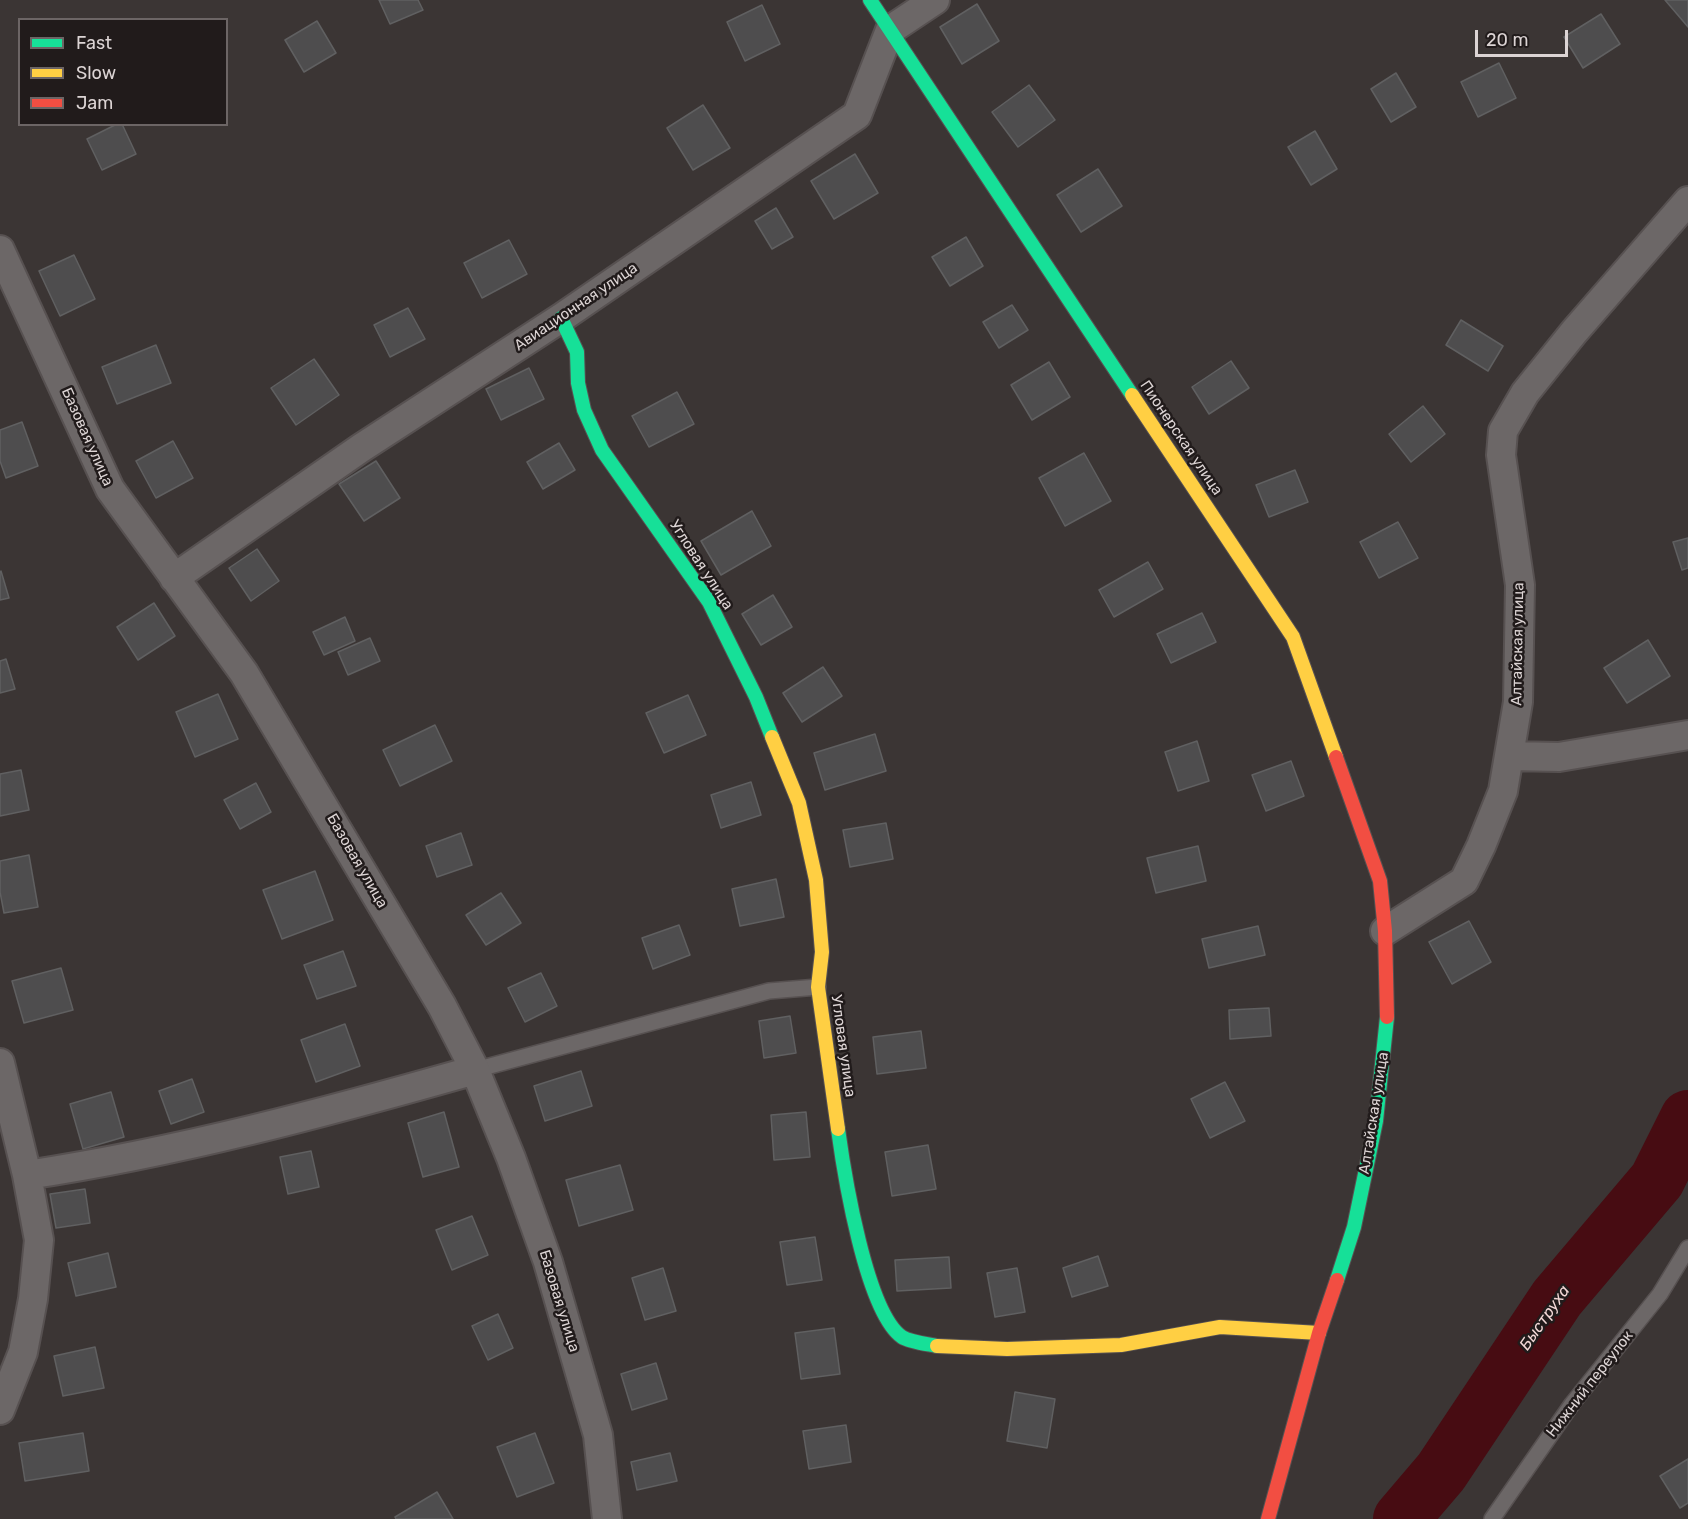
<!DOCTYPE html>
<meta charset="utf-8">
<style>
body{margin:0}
#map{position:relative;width:1688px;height:1519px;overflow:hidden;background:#3b3534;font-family:Rubik,sans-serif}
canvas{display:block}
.legend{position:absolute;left:18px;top:18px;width:210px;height:108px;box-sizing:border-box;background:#211b1b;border:2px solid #6c6565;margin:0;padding:8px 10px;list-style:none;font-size:18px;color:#dcd4d4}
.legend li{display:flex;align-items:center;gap:12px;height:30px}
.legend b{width:30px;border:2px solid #6c6565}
.scale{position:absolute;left:1475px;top:30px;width:93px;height:27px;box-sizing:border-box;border:3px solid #dcd4d4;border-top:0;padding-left:8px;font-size:18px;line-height:21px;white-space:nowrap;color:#dcd4d4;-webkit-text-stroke:4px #211b1b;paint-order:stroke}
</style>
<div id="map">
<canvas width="1688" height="1519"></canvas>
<ul class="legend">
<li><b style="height:8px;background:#16e098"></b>Fast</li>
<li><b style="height:8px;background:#ffcf43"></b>Slow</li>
<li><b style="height:8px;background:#f24e42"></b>Jam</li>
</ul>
<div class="scale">20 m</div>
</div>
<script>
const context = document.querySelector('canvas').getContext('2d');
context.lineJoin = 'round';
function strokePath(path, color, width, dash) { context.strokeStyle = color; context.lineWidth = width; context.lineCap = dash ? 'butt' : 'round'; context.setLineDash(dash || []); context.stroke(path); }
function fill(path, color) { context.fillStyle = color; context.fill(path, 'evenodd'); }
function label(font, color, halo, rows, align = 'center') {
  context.font = font + ' Rubik,sans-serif'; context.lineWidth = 5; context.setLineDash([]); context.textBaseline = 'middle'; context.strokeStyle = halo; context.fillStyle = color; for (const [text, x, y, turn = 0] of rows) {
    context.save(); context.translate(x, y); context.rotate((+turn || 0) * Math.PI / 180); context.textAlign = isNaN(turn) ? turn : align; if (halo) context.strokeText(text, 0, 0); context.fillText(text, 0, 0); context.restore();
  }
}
strokePath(new Path2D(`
 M1401,1519L1441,1472L1557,1298L1657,1180L1688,1118`), '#470c12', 56);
const building = new Path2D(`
 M379,0H418L423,10L390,24Z
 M1665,0H1688V27Z
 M977,4L999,41L962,64L940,27Z
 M762,5L780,44L745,61L727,22Z
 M1601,14L1620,44L1583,68L1564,37Z
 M317,21L336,53L304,72L285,40Z
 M1499,63L1516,98L1478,117L1461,82Z
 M1396,73L1416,107L1391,122L1371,89Z
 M1029,85L1055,120L1018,147L992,112Z
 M703,105L730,148L693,170L667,128Z
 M117,124H122L136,154L102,170L87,139Z
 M1315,131L1337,169L1311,185L1288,147Z
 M855,154L878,193L834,219L811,181Z
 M1098,169L1122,206L1081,232L1057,195Z
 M776,208L793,237L772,249L755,221Z
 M966,237L983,266L950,286L932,257Z
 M509,240L527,274L482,298L464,263Z
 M74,255L95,299L60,316L39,271Z
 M1012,305L1028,330L999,348L983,322Z
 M408,308L425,339L390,357L374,325Z
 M1461,320L1503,346L1488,371L1446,345Z
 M156,345L171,383L117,404L102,367Z
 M314,359L339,395L296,425L271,388Z
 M1231,361L1249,388L1209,414L1192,387Z
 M1049,362L1070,397L1032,420L1011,385Z
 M529,368L544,399L501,420L486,389Z
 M677,392L694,424L649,447L632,416Z
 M1423,406L1445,434L1411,462L1389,434Z
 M22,422L38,466L6,478L0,461V430Z
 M173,441L193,478L156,498L136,461Z
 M559,443L575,470L543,489L527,462Z
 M1084,453L1111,501L1065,526L1039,478Z
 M376,461L400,498L364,521L339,484Z
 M1295,470L1308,502L1269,517L1256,485Z
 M752,511L771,546L721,575L701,541Z
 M1398,522L1418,558L1379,578L1360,542Z
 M1688,538V568L1682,570L1673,542Z
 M257,549L279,581L251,601L229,568Z
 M1148,562L1163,589L1114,617L1099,590Z
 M1,571L9,598L0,600V572Z
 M773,595L792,627L761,645L742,614Z
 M154,603L175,636L138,660L117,627Z
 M1202,613L1216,642L1171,663L1157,634Z
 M345,617L355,641L324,655L313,632Z
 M370,638L380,661L348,675L338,652Z
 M1648,640L1670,676L1627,703L1604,668Z
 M6,659L15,689L0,693V661Z
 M823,667L842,696L802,722L783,693Z
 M218,694L238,739L195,757L176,712Z
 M688,695L706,735L664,753L646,713Z
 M435,725L452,761L400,786L383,750Z
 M875,734L886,771L825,790L814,753Z
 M1197,741L1209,781L1178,791L1165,752Z
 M1291,761L1304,796L1266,811L1252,775Z
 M21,770L29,810L0,816V774Z
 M751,782L761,815L721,828L711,795Z
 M256,783L271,812L240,829L224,800Z
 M886,823L893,859L850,867L843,830Z
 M461,833L472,865L437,877L426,846Z
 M1198,846L1206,881L1156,893L1147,858Z
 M29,855L38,907L4,913L0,892V861Z
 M315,871L333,920L282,939L263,890Z
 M776,879L784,917L740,926L732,889Z
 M501,893L521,923L486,945L466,915Z
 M1469,921L1491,962L1452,984L1429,942Z
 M679,925L690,955L653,969L642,938Z
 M1258,926L1265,955L1209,968L1202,939Z
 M343,951L356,986L317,999L304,965Z
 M61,968L73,1010L24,1023L12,981Z
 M541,973L557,1006L525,1022L508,988Z
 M1269,1008L1271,1036L1230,1039L1229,1010Z
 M790,1016L796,1053L764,1058L759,1021Z
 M345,1024L360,1066L316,1082L301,1040Z
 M921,1031L926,1068L877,1074L873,1037Z
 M581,1071L592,1106L545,1121L534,1086Z
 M192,1079L204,1112L171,1124L159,1091Z
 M1225,1082L1245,1121L1210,1138L1191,1099Z
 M111,1092L124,1137L83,1149L70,1104Z
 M444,1112L459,1167L423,1177L408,1123Z
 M806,1112L810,1157L774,1160L771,1115Z
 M928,1145L936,1189L892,1196L885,1152Z
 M311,1151L319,1187L288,1194L280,1157Z
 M620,1165L633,1210L579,1226L566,1180Z
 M85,1189L90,1223L56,1228L50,1194Z
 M472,1216L488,1255L452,1270L436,1230Z
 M815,1237L822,1280L787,1285L780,1242Z
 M108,1253L116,1287L76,1296L68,1263Z
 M1098,1256L1108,1286L1072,1297L1063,1268Z
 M949,1257L951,1288L897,1291L895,1260Z
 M663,1268L676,1311L645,1320L632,1278Z
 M1017,1268L1025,1312L995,1317L987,1273Z
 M498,1314L513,1348L488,1360L472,1326Z
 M834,1328L840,1374L801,1379L795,1333Z
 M95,1347L104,1388L63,1396L54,1356Z
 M656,1363L667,1399L632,1410L621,1374Z
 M1015,1392L1055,1399L1047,1448L1007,1441Z
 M846,1425L851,1462L809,1469L803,1431Z
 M83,1433L89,1471L25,1481L19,1443Z
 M535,1433L554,1483L517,1497L497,1447Z
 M670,1453L677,1481L637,1490L631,1462Z
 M1688,1459V1503L1680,1508L1660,1476Z
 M437,1492L453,1519H396L395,1517Z`);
fill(building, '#4e4d4e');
strokePath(building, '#606061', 1.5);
const lane = new Path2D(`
 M475,1070L769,991L818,987
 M1492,1519L1572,1404L1660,1294L1688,1248`);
const street = new Path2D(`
 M0,250L110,489L244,673L442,1006L475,1070L511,1158L548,1262L598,1435L607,1519
 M174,578L361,448L561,318L857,115L890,30L935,0
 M1509,756L1559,757L1688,735
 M1385,931L1464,881L1481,846L1503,791L1518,702L1520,585L1501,455L1503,431L1525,393L1574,332L1688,201
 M0,1063L27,1175L39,1240L33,1299L23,1352L0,1410
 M27,1175C179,1152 327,1112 475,1070`);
const fast = new Path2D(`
 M870,0L1132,395
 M561,318L577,352L578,383L584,410L602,450L709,602L756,697L772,737
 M838,1129C844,1173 866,1312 902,1337C910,1342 927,1344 937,1346
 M1337,1280L1354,1227L1376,1121L1387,1017`);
const slow = new Path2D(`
 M1132,395L1293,637L1336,757
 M772,737L799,803L816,880L822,952L818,987L838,1129
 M937,1346L1007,1349L1121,1345L1220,1327L1319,1333`);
const jam = new Path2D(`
 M1336,757L1380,881L1385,931L1387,1017
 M1268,1519L1319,1333L1337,1280`);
strokePath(lane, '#575151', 18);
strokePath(street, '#575151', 32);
strokePath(fast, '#575151', 16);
strokePath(slow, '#575151', 16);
strokePath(jam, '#575151', 16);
strokePath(lane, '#6c6767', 15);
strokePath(street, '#6c6767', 28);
strokePath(fast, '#16e098', 14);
strokePath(slow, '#ffcf43', 14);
strokePath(jam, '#f24e42', 14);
label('15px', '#dcd4d4', '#211b1b', [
 ["Авиационная улица",576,307,-34],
 ["Базовая улица",87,437,66],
 ["Пионерская улица",1181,438,56],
 ["Угловая улица",701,565,57],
 ["Алтайская улица",1518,644,-89],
 ["Базовая улица",357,861,60],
 ["Угловая улица",843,1046,82],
 ["Алтайская улица",1374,1113,-81],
 ["Базовая улица",559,1301,73],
 ["Нижний переулок",1590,1384,-52]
]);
label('italic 16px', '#f3d8d7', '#211b1b', [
 ["Быструха",1545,1318,-55]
]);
</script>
